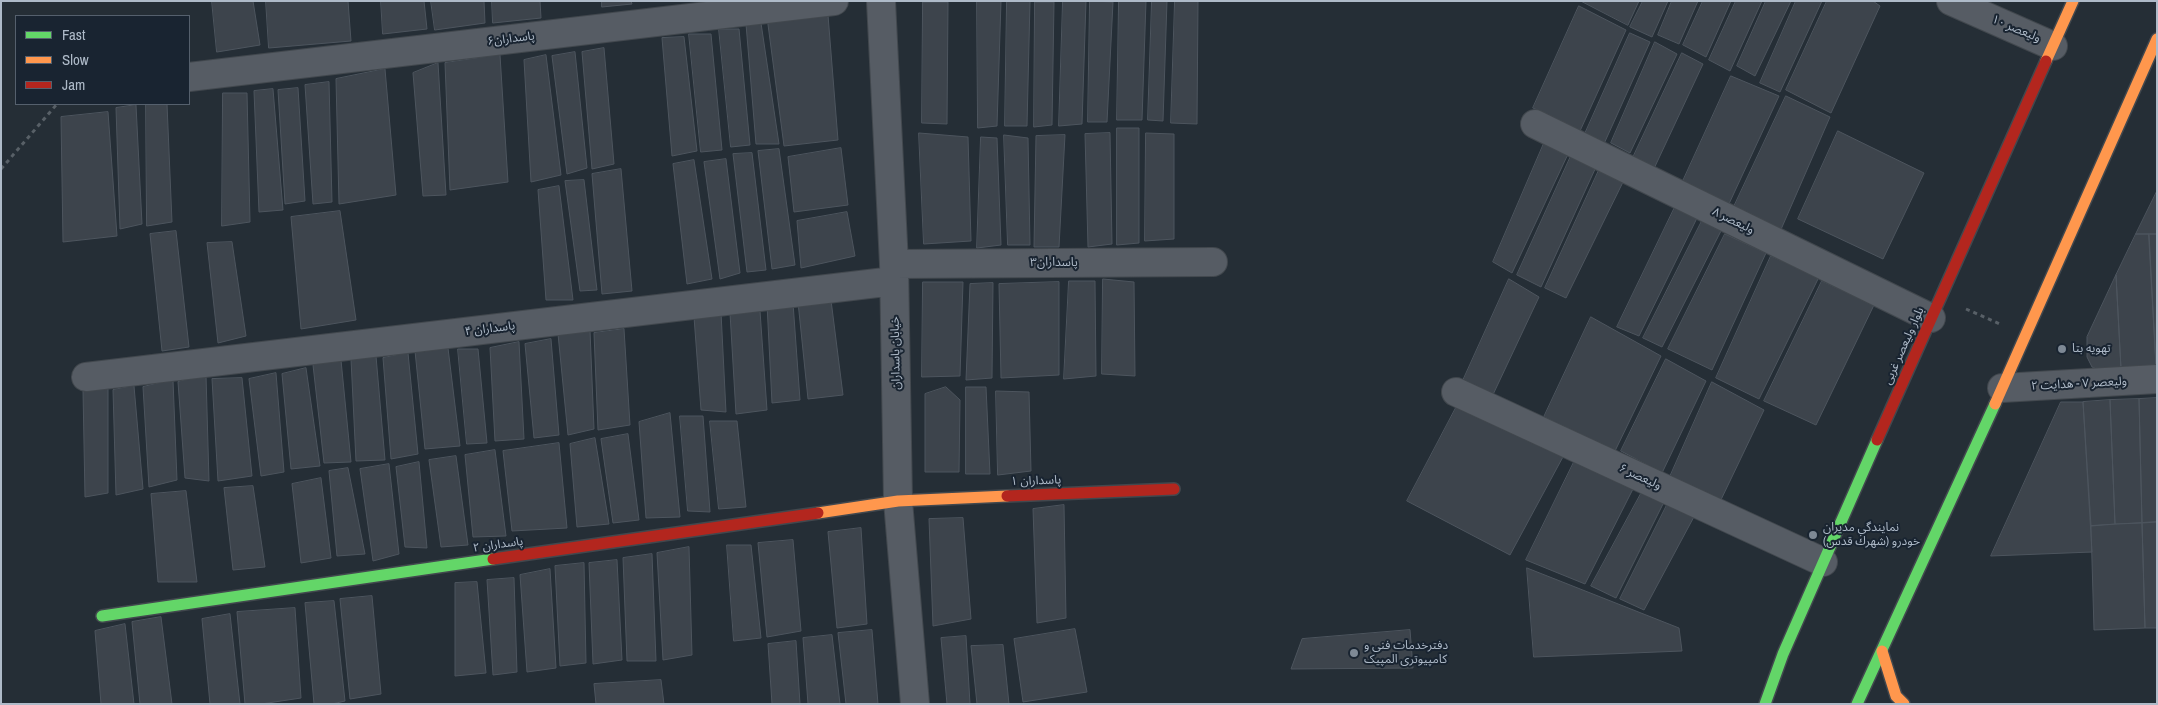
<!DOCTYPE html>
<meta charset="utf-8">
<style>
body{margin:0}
#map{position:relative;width:2158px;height:705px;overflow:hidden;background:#252e36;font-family:"Archivo Narrow",sans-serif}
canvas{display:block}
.frame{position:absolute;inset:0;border:2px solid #aebac8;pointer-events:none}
.legend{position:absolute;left:15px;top:15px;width:175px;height:90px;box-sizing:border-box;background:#192431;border:1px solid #55606d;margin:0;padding:6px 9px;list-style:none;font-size:15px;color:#aebac8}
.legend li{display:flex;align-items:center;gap:10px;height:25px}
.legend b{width:25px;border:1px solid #55606d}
</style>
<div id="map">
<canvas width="2158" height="705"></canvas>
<div class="frame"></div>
<ul class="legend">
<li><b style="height:6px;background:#63d668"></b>Fast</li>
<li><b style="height:6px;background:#ff974d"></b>Slow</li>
<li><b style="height:6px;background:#b3261e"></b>Jam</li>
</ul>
</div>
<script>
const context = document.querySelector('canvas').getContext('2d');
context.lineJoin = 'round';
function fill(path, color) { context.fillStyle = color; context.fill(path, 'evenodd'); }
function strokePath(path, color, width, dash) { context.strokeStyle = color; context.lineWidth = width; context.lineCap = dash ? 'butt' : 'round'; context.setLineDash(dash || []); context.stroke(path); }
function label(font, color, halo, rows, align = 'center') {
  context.font = font + ' "Archivo Narrow","Noto Sans Arabic",sans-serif'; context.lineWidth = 4; context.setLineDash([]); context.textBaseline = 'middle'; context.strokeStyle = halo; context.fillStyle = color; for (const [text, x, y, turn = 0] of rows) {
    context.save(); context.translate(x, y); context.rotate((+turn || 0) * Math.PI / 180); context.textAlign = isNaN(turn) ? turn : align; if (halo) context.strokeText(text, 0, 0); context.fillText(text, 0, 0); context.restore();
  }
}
const building = new Path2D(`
 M212,1H253L260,45L217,52Z
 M266,1H348L351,41L269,48Z
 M381,1H424L427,29L383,34Z
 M431,1H484L485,23L435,30Z
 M492,1H540L541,18L493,23Z
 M602,1H631L632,4L602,7Z
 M977,1H1001L997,126L978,128Z
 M1007,1H1030L1027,126H1005Z
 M1063,1H1086L1082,124L1059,126Z
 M1090,1L1113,2L1107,122H1088Z
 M1119,1H1146L1142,120H1117Z
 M1152,1H1167L1163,121L1148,120Z
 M1175,1H1198L1197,124L1171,123Z
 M1581,1H1639L1628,25Z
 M1643,1H1668L1652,37L1630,27Z
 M1672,1H1698L1679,44L1658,35Z
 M1703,1H1731L1706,57L1683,45Z
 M1736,1H1762L1730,71L1709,60Z
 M1766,1H1791L1755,76L1737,66Z
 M1796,1H1822L1780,92L1760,83Z
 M1827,1H1873L1880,6L1831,113L1786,90Z
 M923,2H948L947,124L922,123Z
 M1035,2H1054L1052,125L1034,127Z
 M1579,6L1626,30L1580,131L1533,108Z
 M828,15L838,140L784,146L767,17Z
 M761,23L779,144H756L746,24Z
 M719,29H739L750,145L731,147Z
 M1630,33L1650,42L1603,146L1584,136Z
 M689,34H711L722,150L701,152Z
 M684,37L697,151L672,156L662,38Z
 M1655,42L1677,54L1630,153L1611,143Z
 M604,48L614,164L592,169L582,52Z
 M575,52L587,168L567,174L552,56Z
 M1682,53L1703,64L1651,175L1630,164Z
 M500,55L508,182L450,190L445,63Z
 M546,55L561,175L531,182L524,60Z
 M438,63L446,195L423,196L413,73Z
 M385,69L396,195L339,204L336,79Z
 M1731,76L1779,96L1728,206L1683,181Z
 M329,82L332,202L313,204L305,85Z
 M298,88L305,201L285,204L278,90Z
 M273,89L283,210L259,212L254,91Z
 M223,93H247L250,222L222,226Z
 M1786,96L1830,117L1779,234L1731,213Z
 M146,104H167L172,222L147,226Z
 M136,105L142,224L120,229L116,108Z
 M108,112L117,236L63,242L61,117Z
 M1117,128H1139V243L1117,245Z
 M1838,131L1924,173L1883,259L1798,219Z
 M919,133L968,137L971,241L924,244Z
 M1110,133L1112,244L1088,247L1085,134Z
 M1146,133L1174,134V239L1145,241Z
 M1004,135L1028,138L1030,245H1008Z
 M1065,135L1059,247H1034L1036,136Z
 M981,137L997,138L1001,245L977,248Z
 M1545,141L1569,152L1512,273L1493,262Z
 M841,148L848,205L794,212L788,157Z
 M779,149L795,265L772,269L758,151Z
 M752,153L766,270L747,272L733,154Z
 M1571,156L1596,167L1541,287L1517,275Z
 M726,159L740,273L720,279L704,162Z
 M694,160L712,279L687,284L673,164Z
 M1600,168L1625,178L1566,298L1545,288Z
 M621,169L632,291L602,294L592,174Z
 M584,180L597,290L580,291L565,181Z
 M559,186L573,300H546L538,190Z
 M2157,191V234H2136Z
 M1676,205L1699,214L1639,336L1617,327Z
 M340,211L356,320L301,329L291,217Z
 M847,212L855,256L801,268L797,221Z
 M1704,217L1723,227L1662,347L1643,338Z
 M176,231L189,347L162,351L150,234Z
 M1725,234L1766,253L1712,370L1668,349Z
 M2136,234H2149L2156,366L2121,369L2116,275Z
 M2149,234H2157L2156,366Z
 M232,242L246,336L218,343L207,243Z
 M1771,256L1819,277L1759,399L1716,378Z
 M2116,275L2121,369L2099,370L2092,367L2087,357V337Z
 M1103,279L1134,282L1135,376L1102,374Z
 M1509,279L1539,297L1490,401L1461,385Z
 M1069,281H1095L1096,376L1064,379Z
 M1822,281L1874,305L1816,425L1764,401Z
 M923,282H963L960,376L922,377Z
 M1059,282V375L1001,378L999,284Z
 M993,283L992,378L966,380L970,284Z
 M831,300L843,395L808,399L798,302Z
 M793,303L800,400L772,403L767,304Z
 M760,311L767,410L736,414L730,313Z
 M721,312L726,412L701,410L694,317Z
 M1591,317L1661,356L1615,451L1544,417Z
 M624,329L630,425L598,430L594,333Z
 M590,330L594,429L568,435L558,334Z
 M551,339L559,435L534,438L525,344Z
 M519,342L524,439L495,441L490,348Z
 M448,348L460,446L425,449L415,351Z
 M458,349H478L487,443L467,444Z
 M408,353L418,454L391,459L383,358Z
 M376,356L385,460L356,461L351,359Z
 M1666,359L1706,381L1662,473L1621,451Z
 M341,360L351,462L324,463L313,365Z
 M306,368L320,466L291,469L282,374Z
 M276,373L284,472L261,476L249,379Z
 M206,375L209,481L185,478L178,382Z
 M242,378L252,476L218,481L212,379Z
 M173,380L177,480L149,487L143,387Z
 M1712,382L1764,410L1718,506L1669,479Z
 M134,386L143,489L116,495L113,390Z
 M946,387L960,400L959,472H925V394Z
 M966,387H986L990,474H966Z
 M108,388V493L85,497L83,390Z
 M996,391L1029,392L1031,471L998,475Z
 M2157,398V522L2142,523L2139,399Z
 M2139,399L2142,523L2115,524L2110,400Z
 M2110,400L2115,524L2091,526L2083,402Z
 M2061,402H2083L2092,552L1991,556Z
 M1458,404L1564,455L1510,555L1407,501Z
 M670,413L680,517L646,518L639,422Z
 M680,416H703L710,512L688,511Z
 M710,421H737L746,507L719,509Z
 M628,434L639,520L613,523L601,439Z
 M595,438L609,524L577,527L570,444Z
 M559,443L567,528L512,531L503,451Z
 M495,450L506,536L473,537L465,455Z
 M456,456L468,545L441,547L429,460Z
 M1576,458L1635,485L1585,584L1526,560Z
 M419,462L427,548L405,547L396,467Z
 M389,464L399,554L373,561L360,469Z
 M348,468L365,554L337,556L329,471Z
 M321,478L331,558L301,563L292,484Z
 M253,486L265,567L233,570L224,488Z
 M1643,490L1665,500L1616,598L1591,586Z
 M186,491L197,582H158L151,494Z
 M1669,501L1696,513L1644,610L1620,599Z
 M1064,505L1066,618L1037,623L1033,509Z
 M963,518L971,619L933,626L929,519Z
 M2157,522V628H2145L2142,523Z
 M2142,523L2145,628L2094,630L2091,526Z
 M861,528L867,624L837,628L828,532Z
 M793,540L801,631L767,637L758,543Z
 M727,545H751L761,638L734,641Z
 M689,547L692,655L663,660L657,553Z
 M652,554L656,661H627L623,558Z
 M617,560L622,660L593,664L589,563Z
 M584,563L586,663L560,666L555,566Z
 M1527,568L1679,628L1682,651L1534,657Z
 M550,569L556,668L527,672L520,575Z
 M514,578L517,672L493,675L487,580Z
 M477,582L486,673L455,676V583Z
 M372,596L381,694L350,699L340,599Z
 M334,601L345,701L332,704H314L305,603Z
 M295,608L301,698L261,704H245L237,612Z
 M230,614L240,704H210L202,619Z
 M161,617L172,704H140L132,622Z
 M125,624L134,704H101L95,631Z
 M1075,629L1087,692L1023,702L1014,639Z
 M872,630L878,704H846L838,633Z
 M1410,630L1413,668L1291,669L1302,639Z
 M832,635L840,704H808L803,638Z
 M966,636L970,704H947L941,638Z
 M796,641L800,704H772L768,644Z
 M1003,645L1009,704H977L971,646Z
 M661,680L664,704H596L594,684Z`);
fill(building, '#3d444c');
strokePath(building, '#4d555e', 1);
const street = new Path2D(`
 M881,1L894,264L898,501L915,704
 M1951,1L2053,46
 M189,77L834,1
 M1535,124L1931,318
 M894,264L1213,262
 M86,377L894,281
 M2002,388L2157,379
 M1456,392L1823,562`);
const fast = new Path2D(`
 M102,616L493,559
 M1765,704L1783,654L1877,440
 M1857,704L1995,404`);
const slow = new Path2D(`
 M2046,61L2073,1
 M1995,404L2157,39
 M818,513L898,501L1007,496
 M1882,651L1896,696L1904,704`);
const jam = new Path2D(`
 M1877,440L2046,61
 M1007,496L1174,489
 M493,559L818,513`);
strokePath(street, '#42484e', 30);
strokePath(fast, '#42484e', 14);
strokePath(slow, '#42484e', 14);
strokePath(jam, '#42484e', 14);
strokePath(new Path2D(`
 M1,169L57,104
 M1966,309L2000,324`), '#586067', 3, [4, 4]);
strokePath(street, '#565c64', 28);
strokePath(fast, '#63d668', 11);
strokePath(slow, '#ff974d', 11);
strokePath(jam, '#b3261e', 11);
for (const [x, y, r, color] of [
 [2062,349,5,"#7e8995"],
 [1813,535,5,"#7e8995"],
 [1354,653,5,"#7e8995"]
]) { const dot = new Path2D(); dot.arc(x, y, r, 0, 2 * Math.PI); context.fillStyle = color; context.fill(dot); strokePath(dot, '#192431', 2); }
label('12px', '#aebac8', '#192431', [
 ["ولیعصر ۱۰",2016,29,23],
 ["پاسداران۶",511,39,-7],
 ["ولیعصر ۸",1733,221,26],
 ["پاسداران۳",1054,263],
 ["پاسداران ۴",490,329,-7],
 ["بلوار ولیعصر غربی",1904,346,-66],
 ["خیابان پاسداران",896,353,-91],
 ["ولیعصر ۷ - هدایت ۲",2079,384,-3],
 ["ولیعصر ۶",1640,477,25],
 ["پاسداران ۱",1036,481,-2],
 ["پاسداران ۲",498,545,-8]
]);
label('12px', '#aebac8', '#192431', [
 ["تهویه بتا",2072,349],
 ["نمايندگي مديران",1823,528],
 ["خودرو (شهرك قدس)",1823,542],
 ["دفترخدمات فنی و",1364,646],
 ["کامپیوتری المپیک",1364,660]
], 'left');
</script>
